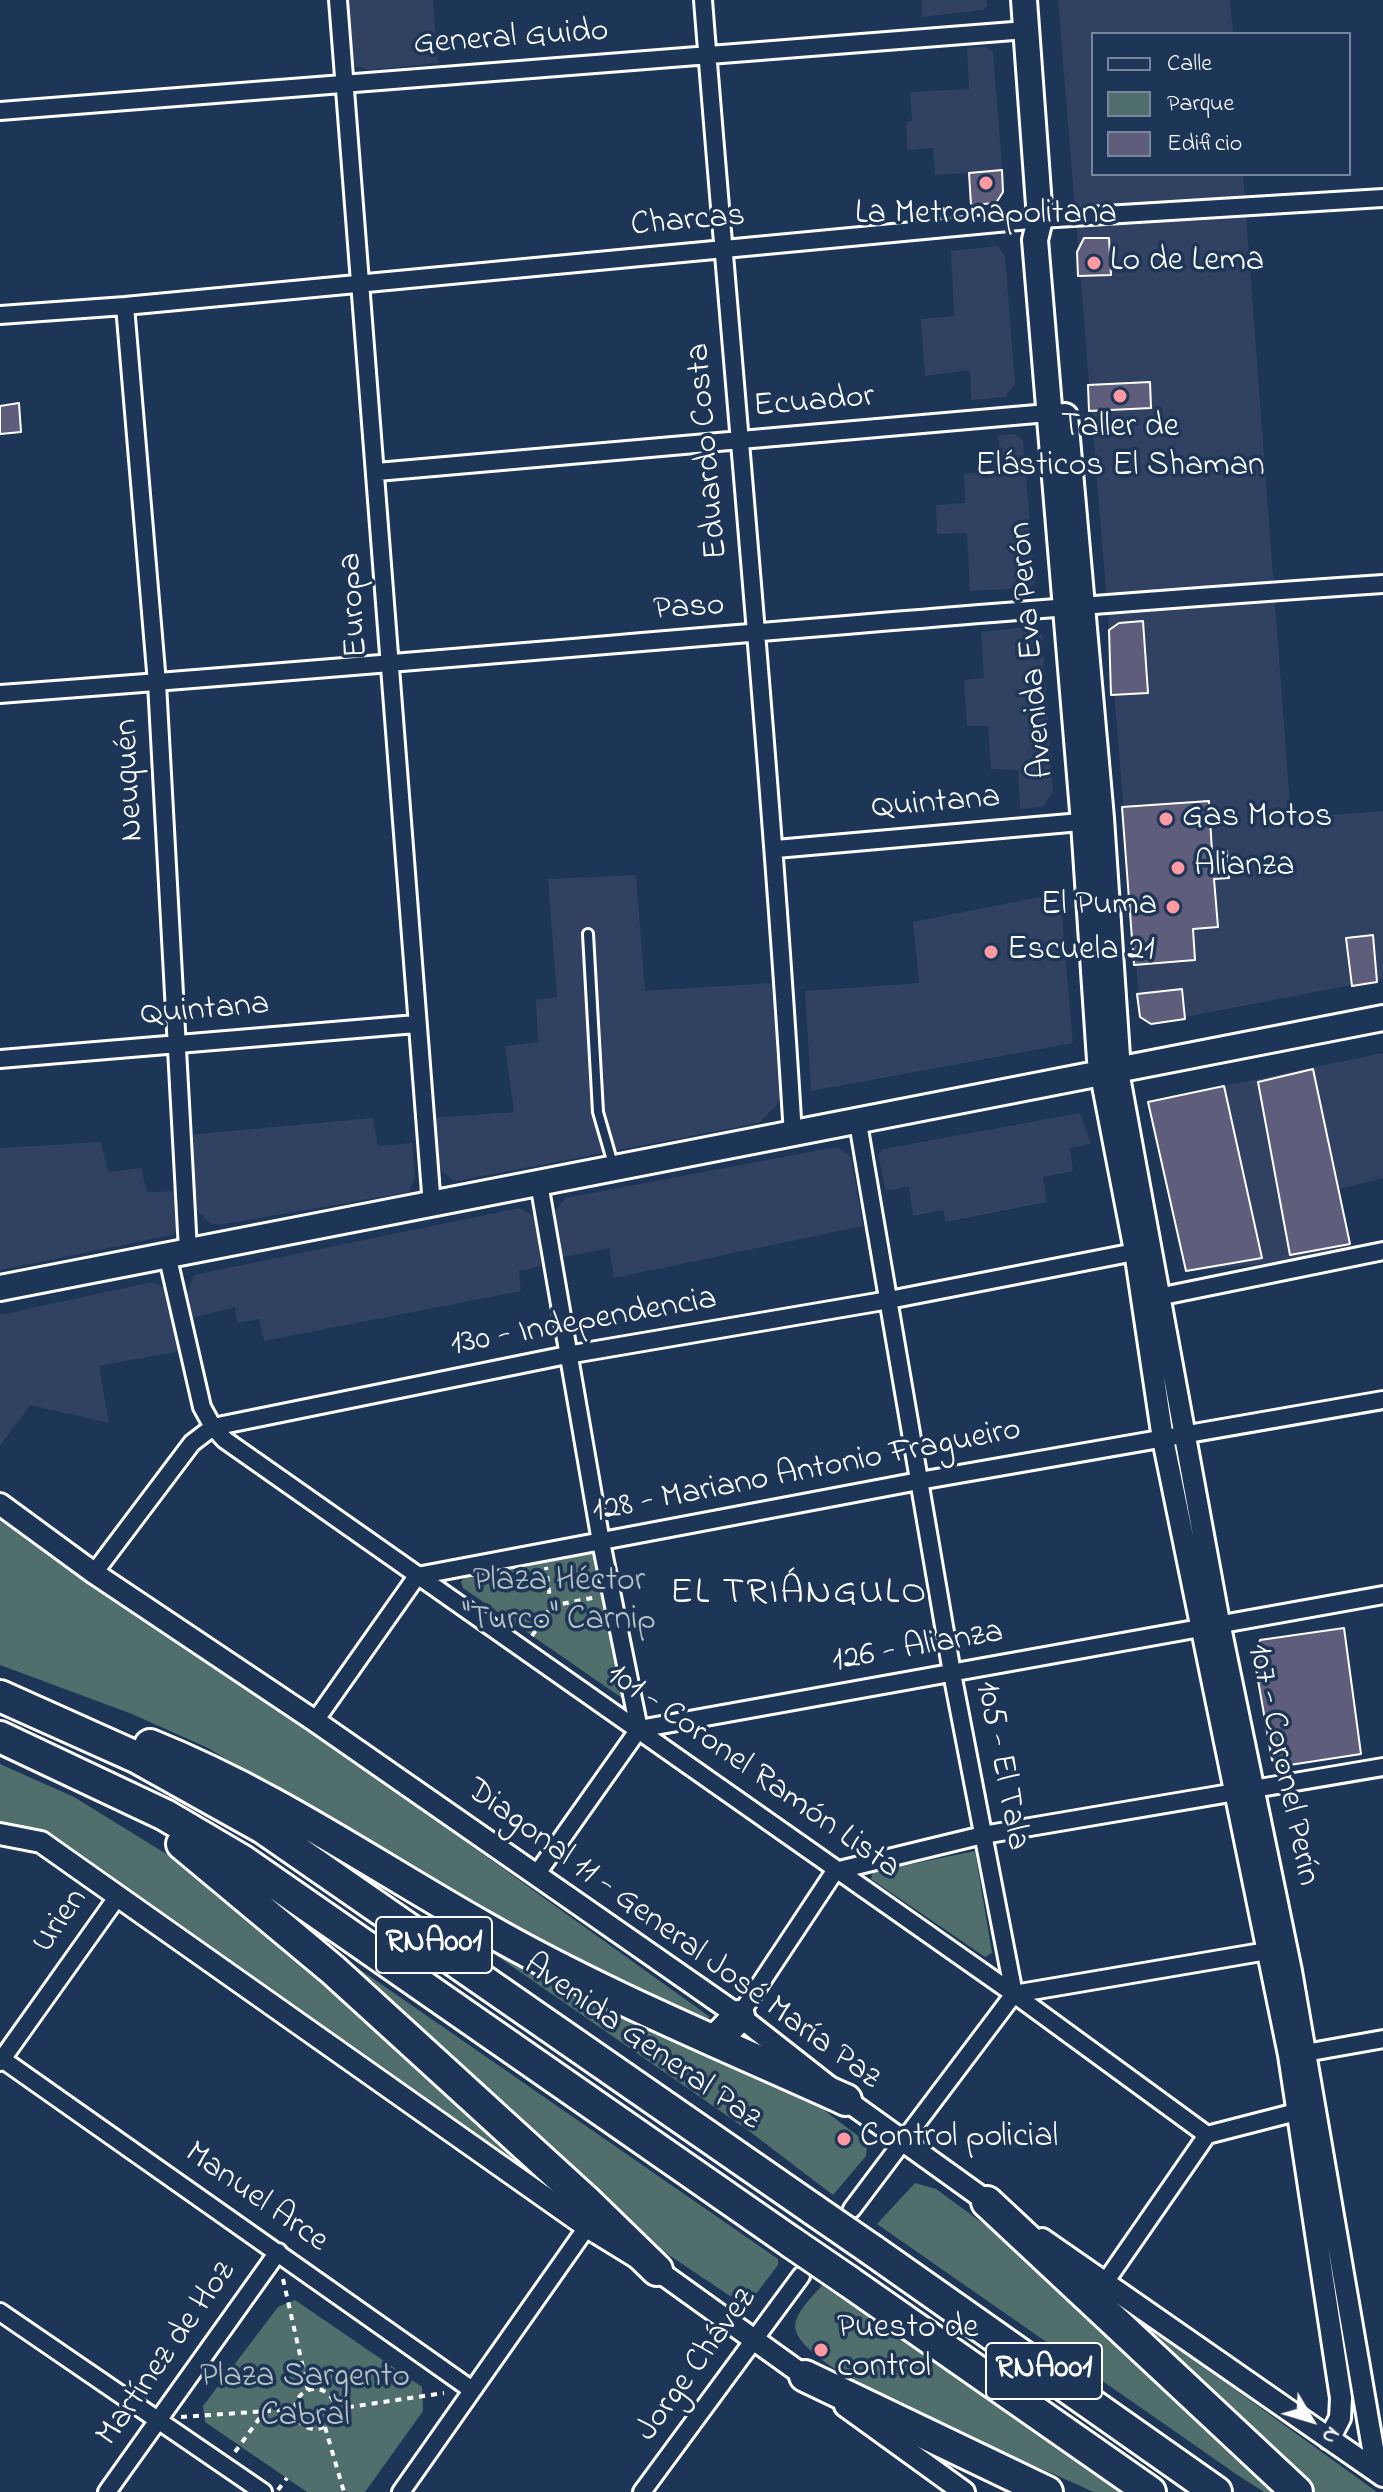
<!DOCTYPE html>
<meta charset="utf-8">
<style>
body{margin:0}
#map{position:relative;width:1383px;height:2492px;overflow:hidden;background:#1d3557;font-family:"Indie Flower",sans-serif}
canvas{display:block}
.legend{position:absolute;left:1091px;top:32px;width:260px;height:144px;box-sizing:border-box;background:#1d3557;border:2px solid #77869a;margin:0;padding:10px 14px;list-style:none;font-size:24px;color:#fff}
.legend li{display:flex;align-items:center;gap:16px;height:40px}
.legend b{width:40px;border:2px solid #77869a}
.north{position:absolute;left:1271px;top:2380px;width:80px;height:80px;-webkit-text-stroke:6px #1d3557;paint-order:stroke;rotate:128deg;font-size:22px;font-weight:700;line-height:32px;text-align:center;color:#fff}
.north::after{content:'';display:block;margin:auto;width:28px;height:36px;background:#fff;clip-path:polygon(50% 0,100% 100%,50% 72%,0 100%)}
</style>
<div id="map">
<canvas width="1383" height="2492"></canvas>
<ul class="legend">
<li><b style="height:10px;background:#1d3557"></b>Calle</li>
<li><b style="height:22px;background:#506e6c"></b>Parque</li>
<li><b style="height:22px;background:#5f5d7c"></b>Edificio</li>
</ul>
<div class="north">N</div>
</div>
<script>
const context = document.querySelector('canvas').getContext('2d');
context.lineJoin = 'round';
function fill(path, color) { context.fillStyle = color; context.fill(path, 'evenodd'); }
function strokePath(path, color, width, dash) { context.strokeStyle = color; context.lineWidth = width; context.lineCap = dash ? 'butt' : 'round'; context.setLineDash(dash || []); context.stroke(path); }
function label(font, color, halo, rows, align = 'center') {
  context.font = font + ' "Indie Flower",sans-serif'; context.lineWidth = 7; context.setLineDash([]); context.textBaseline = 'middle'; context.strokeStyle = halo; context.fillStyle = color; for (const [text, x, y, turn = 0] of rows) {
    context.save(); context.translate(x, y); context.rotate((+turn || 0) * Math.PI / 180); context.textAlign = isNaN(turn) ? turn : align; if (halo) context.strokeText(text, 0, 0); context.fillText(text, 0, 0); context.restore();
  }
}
fill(new Path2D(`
 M348,0H433L438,63L370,70L355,66Z
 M922,0H987V6L983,10L922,17Z
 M1058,0H1230L1233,34H1093V174H1243L1291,818L1383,811V979L1154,1023L1140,1011Z
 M986,47L993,52L1004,192L970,207L969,173L935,175L933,148L907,150L906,122L912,121L910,92L969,89L967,48Z
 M998,246L1005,256L1015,384L1005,397L971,400L970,370L925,376L921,319L954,316L951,251Z
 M1015,434L1023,441L1035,583L1028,588L970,591L967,533L937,534L936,505L965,503L964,474L1002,470L998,435Z
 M1035,626L1042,634L1053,792L1043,807L1020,809L1018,770L991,769L988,726H967L964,680L984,678L981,632Z
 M636,875L645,991L771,983L780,1097L776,1106L759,1123L457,1181L450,1178L437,1167L431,1118L514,1112L505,1046L538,1042L536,1000L557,997L548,879Z
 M1060,893L1073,1043L811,1091L805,991L919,983L913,922Z
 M1383,1053V1178L1339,1189L1352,1254L1187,1272L1149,1111L1156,1100Z
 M1080,1113L1091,1144L1070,1148L1073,1171L1043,1177L1047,1202L946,1222L943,1210L913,1216L909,1186L886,1191L878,1155L883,1149Z
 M373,1118L378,1146L412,1143L415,1177L409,1192L219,1225L211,1224L191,1205L185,1135Z
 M101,1142L108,1172L141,1168L147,1192L180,1191L181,1227L172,1235L0,1270V1148Z
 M831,1148H839L851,1157L863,1226L614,1278L609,1248L560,1258L553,1223L554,1213L565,1198Z
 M519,1208L535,1217L541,1266L519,1271L521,1291L264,1341L259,1319L237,1323L235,1307L191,1318L187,1293L194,1275Z
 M152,1282L168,1290L180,1351L99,1366L109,1423L30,1405L0,1446V1315Z`), '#314162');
fill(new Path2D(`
 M0,1514L271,1702L710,2017L703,2021L483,1917L208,1748L132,1714L0,1665Z
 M592,1551L628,1688L622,1698L463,1588L461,1582L465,1576Z
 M0,1764L74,1797L220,1887L541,2180L62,1841L36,1828L0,1823Z
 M975,1851L992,1953L985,1957L871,1879L873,1872Z
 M451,1924L807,2097L862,2139L867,2145L866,2156L833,2195L749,2131Z
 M316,1939L778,2259V2265L753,2298L742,2303L730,2296L651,2243Z
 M915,2183L936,2189L1029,2257L1289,2492H1264L1236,2474L877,2224Z
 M822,2285L1124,2492H1094C1041,2466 811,2380 796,2331C791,2315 813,2297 822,2285Z
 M295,2300L422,2387L423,2411L365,2492H307L205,2422L203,2406L278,2307Z
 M1114,2302L1377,2492H1314L1111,2307Z`), '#506e6c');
const building = new Path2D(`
 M1002,170L1003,192L996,203L971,205L969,173Z
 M1084,238H1109L1111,275L1078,276L1077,252Z
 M1150,382L1151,408L1089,411L1088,385Z
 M19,403L21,432L0,434V406Z
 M1143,621L1148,693L1111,695L1109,630L1119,623Z
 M1209,801L1212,852L1227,851L1229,878L1214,879L1218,927L1193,929L1195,960L1134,965L1122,807Z
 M1373,935L1377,982L1352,986L1346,938Z
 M1182,989L1185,1019L1151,1024L1140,1017L1137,994Z
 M1313,1069L1350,1244L1290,1255L1258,1082Z
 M1224,1086L1262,1258L1186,1271L1148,1102Z
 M1344,1628L1361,1754L1283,1766L1272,1760L1254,1657L1260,1640Z`);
fill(building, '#5f5d7c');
strokePath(building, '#fff', 2);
const service = new Path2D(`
 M588,934L598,1112L613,1164`);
const minor = new Path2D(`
 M338,0L432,1206
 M703,0C733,379 770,756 793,1135
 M0,111L1026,30
 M125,306L157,683L188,1250
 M0,315L125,306L1040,219L1383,198
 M377,472L1059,412
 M0,694C461,660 922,615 1383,584
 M776,849L1092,821
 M0,1059L416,1024
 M858,1123L952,1673L1014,1994
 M539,1183L601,1542L639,1729
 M167,1254L202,1407L213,1427L225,1440L1014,1994L1207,2135
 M1158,1297L1383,1251
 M94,1573L192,1443L213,1427L567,1355L889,1300L1145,1250
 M315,1721L417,1576L919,1481L1383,1400
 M536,1875L639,1729L1383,1595
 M739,2016L835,1871L983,1835L1383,1767
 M1294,2055L1383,2039
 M2,2059L472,2390
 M0,2062L118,1896
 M852,2209L1014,1994L1279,1949
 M1106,2281L1207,2135L1308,2109
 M0,2312L263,2492
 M107,2492L278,2252
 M401,2492L587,2227
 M642,2492L801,2276`);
const tertiary = new Path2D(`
 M1118,1071L1219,1622L1291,1971L1377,2472
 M1101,1075L1135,1251L1163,1439L1289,2055L1341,2398L1340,2418L1329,2439
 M0,1504L94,1573L315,1721L739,2016L846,2100L995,2207
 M0,1834L41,1842L587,2227L657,2270L813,2382
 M1042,2239L1383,2476
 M845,2406L964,2492`);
const secondary = new Path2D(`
 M1024,0L1040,219L1035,240L1084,823L1101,1075
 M1065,416L1101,818L1118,1071
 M0,1288L1383,1018`);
const motorway = new Path2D(`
 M0,1696L136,1757L263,1828L814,2210
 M0,1737L165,1815L243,1861L791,2242
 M150,1745C274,1795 370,1863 485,1928C600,1994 725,2045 846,2100
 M182,1844L333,1970L585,2200L657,2270
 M716,2040L739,2016
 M987,2202L1297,2492
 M872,2250L1216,2492
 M848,2281L1150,2492
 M805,2376L1047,2492`);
strokePath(service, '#fff', 14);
strokePath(minor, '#fff', 22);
strokePath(tertiary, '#fff', 26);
strokePath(secondary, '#fff', 30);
strokePath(motorway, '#fff', 36);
strokePath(new Path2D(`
 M551,1606L597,1597
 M532,1636L551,1607L546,1567
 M283,2279L308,2390
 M295 2409a20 20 0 1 1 40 0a20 20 0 1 1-40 0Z
 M336,2409L444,2393
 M181,2417L295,2409
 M325,2427L344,2492
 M235,2452L264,2412
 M278,2490L287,2478`), '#fff', 4, [6, 6]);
strokePath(service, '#1d3557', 8);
strokePath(minor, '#1d3557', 16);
strokePath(tertiary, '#1d3557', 20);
strokePath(secondary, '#1d3557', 24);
strokePath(motorway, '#1d3557', 30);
const motorwayBridge = new Path2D(`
 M814,2210L872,2250
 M791,2242L848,2281`);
strokePath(motorwayBridge, '#fff', 36, []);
strokePath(motorwayBridge, '#1d3557', 30);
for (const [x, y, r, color] of [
 [986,183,8,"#ff9aa2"],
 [1094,263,8,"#ff9aa2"],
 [1120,396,8,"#ff9aa2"],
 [1166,819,8,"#ff9aa2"],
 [1178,868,8,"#ff9aa2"],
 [1173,907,8,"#ff9aa2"],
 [991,952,8,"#ff9aa2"],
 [844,2139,8,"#ff9aa2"],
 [821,2350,8,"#ff9aa2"]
]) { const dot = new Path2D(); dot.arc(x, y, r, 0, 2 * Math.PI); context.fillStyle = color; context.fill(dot); strokePath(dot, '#1d3557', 3); }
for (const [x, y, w] of [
 [434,1945,116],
 [1044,2371,116]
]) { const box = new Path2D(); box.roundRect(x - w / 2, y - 28, w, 56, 6); context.fillStyle = '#1d3557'; context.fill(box); strokePath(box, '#fff', 2); }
label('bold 32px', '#fff', null, [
 ["RNA001",434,1945],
 ["RNA001",1044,2371]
]);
label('34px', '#fff', '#1d3557', [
 ["General Guido",511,40,-4],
 ["Charcas",688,223,-5],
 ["Ecuador",814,404,-5],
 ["Eduardo Costa",710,451,-95],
 ["Europa",356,605,-94],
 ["Paso",689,610,-4],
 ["Avenida Eva Perón",1034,650,-95],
 ["Neuquén",132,780,-93],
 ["Quintana",936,805,-5],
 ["Quintana",205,1012,-5],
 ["130 - Independencia",584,1324,-10],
 ["128 - Mariano Antonio Fragueiro",807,1473,-11],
 ["126 - Alianza",918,1649,-10],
 ["107 - Coronel Perín",1281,1765,78],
 ["105 - El Tala",1000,1766,79],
 ["101 - Coronel Ramón Lista",752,1773,35],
 ["Urien",62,1922,-55],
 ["Diagonal 11 - General José María Paz",672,1936,36],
 ["Avenida General Paz",641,2044,35],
 ["Manuel Arce",255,2199,35],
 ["Martínez de Hoz",168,2355,-55],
 ["Jorge Chávez",698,2366,-54]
]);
label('34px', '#fff', '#1d3557', [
 ["La Metronapolitana",986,216,"center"],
 ["Lo de Lema",1110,263],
 ["Taller de",1120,429,"center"],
 ["Elásticos El Shaman",1120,468,"center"],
 ["Gas Motos",1182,819],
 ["Alianza",1194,868],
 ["El Puma",1157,907,"right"],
 ["Escuela 21",1007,952],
 ["Control policial",860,2139],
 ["Puesto de",837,2330],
 ["control",837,2369]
], 'left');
label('34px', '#b9c5c4', '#1d3557', [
 ["Plaza Héctor",559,1583],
 ["\"Turco\" Carnip",559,1622],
 ["Plaza Sargento",305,2379],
 ["Cabral",305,2418]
]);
context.letterSpacing = '2px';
label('38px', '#fff', '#1d3557', [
 ["EL TRIÁNGULO",799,1596]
]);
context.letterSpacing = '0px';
</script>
